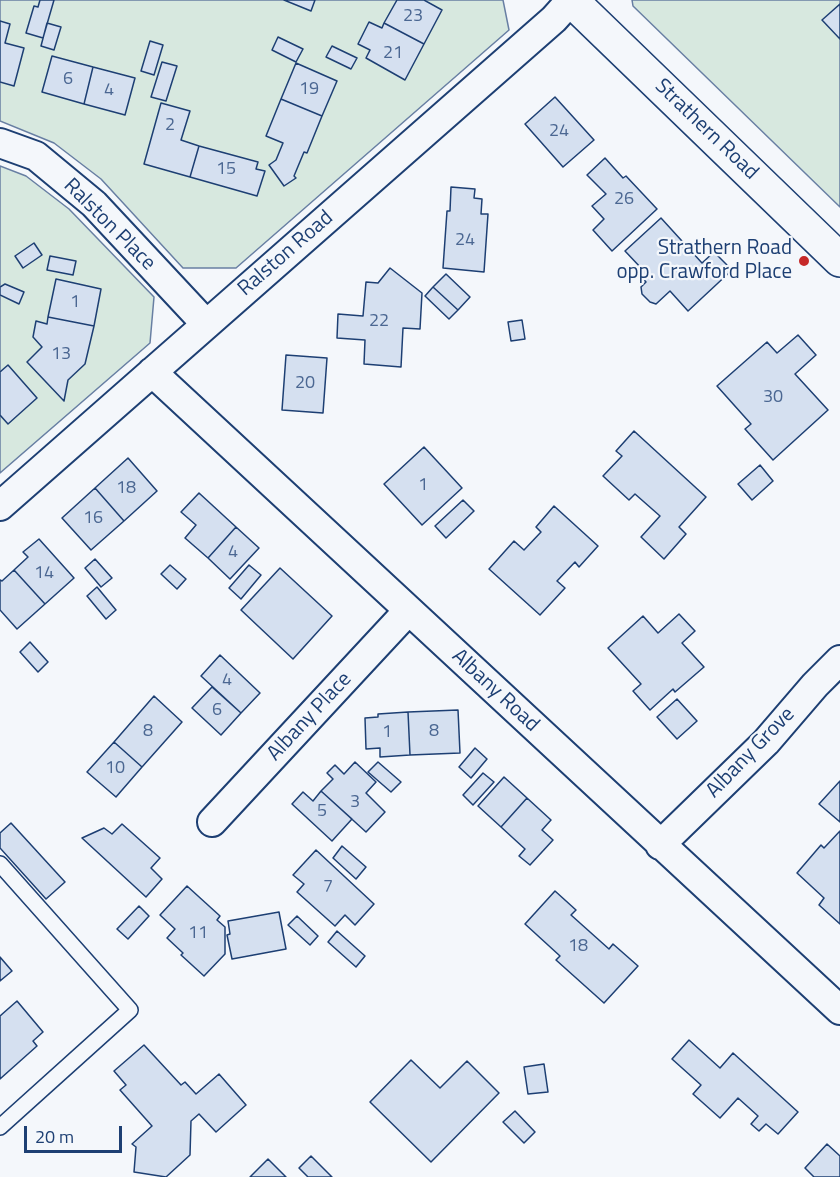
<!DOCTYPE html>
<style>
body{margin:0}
#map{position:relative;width:840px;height:1177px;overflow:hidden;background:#f4f7fb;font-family:"Titillium Web",sans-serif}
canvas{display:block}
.scale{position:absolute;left:24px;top:1126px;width:98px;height:27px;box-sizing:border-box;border:3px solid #1d3f73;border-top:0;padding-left:8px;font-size:18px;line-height:21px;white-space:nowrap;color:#1d3f73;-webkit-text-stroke:4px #f4f7fb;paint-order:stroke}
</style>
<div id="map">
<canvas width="840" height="1177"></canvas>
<div class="scale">20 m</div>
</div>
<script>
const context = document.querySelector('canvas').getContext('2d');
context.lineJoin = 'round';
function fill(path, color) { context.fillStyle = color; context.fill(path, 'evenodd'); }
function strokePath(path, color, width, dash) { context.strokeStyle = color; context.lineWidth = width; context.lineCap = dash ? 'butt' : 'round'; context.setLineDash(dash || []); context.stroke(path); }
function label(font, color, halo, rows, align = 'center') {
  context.font = font + ' "Titillium Web",sans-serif'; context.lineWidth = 4.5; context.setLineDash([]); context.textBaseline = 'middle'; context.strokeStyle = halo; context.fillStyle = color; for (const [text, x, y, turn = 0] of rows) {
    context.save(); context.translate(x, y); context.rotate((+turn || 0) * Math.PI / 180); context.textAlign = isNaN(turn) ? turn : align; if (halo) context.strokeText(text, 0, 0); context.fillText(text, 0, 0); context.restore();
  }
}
const green = new Path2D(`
 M0,0H503L509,30L236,268H183L101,179L54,143L0,121Z
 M632,0H840V207L633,6Z
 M0,166L26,176L69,209L154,297L150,343L0,473Z`);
fill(green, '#d7e8df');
strokePath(green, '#687fa3', 1.5);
const building = new Path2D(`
 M40,0H54L43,38L26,33L34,6L38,7Z
 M284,0H315L311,11Z
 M397,0H424L442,10L424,44L384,23Z
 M840,4V39L822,20Z
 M0,21L10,24L5,43L24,48L14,86L0,82Z
 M369,22L382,28L384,23L424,44L405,80L366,58L370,50L358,44Z
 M47,23L61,27L54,50L41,46Z
 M278,37L303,49L296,62L272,50Z
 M150,41L163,45L154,75L141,71Z
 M332,46L357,58L351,69L326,57Z
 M52,56L93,67L84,104L42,92Z
 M162,62L177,66L166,101L151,97Z
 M296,63L337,81L322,116L281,99Z
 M93,67L135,78L125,115L84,104Z
 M555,97L594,140L563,167L525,124Z
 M281,99L322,116L307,153L304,152L294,176L296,178L284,186L269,165L276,160L283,143L266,136Z
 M161,103L190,111L181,140L199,146L190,177L144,164Z
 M199,146L258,162L256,169L265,171L257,196L190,177Z
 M605,158L623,178L626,176L657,209L612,251L593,230L604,219L592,206L606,194L587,175Z
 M451,187L475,189L474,198L482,199L481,214H488L484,272L443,268L447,211H450Z
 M661,218L702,263L714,252L732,270L688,311L670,291L656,304L650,302L642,294L641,287L646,282L638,273L642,269L625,251Z
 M34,243L42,255L23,268L15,256Z
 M50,256L76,261L73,275L47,270Z
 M390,268L422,293L420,329L403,328L401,367L364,364L365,340L337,338L338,314L363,316L366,282L378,283Z
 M446,274L470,297L458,310L433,287Z
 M56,279L101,289L94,326L48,317Z
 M5,284L24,292L19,304L0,295V287Z
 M433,287L458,310L449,319L425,296Z
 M48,317L94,326L85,364L68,380L64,401L27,362L42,347L33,337L36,321L47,324Z
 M522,320L525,339L511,341L508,322Z
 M798,335L816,355L795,374L828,410L773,460L745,429L751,424L717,386L767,342L777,353Z
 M286,355L327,358L323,413L282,410Z
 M8,365L37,398L8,424L0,415V372Z
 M634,431L706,497L679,527L686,534L664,559L641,537L660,516L635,494L629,500L603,476L622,456L616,451Z
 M424,447L462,488L422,525L384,484Z
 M128,458L157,491L124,521L95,488Z
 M760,465L773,481L752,500L738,484Z
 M95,488L124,521L91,550L62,518Z
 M199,493L236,527L208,558L185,538L196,525L181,512Z
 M463,500L474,511L446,538L435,526Z
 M554,506L598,546L579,567L575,562L557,581L565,588L540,615L489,569L514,541L524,550L541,532L536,527Z
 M236,527L259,548L230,579L208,558Z
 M39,539L74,578L45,604L14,570L28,557L23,552Z
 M95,559L112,578L101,587L85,568Z
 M170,565L186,579L177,589L161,574Z
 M249,565L261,575L241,599L229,588Z
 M280,568L332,616L293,659L241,610Z
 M14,570L45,604L17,629L0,610V580L2,581Z
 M97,587L116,610L106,619L87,596Z
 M679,614L695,631L682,643L704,667L675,692L673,689L650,710L633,691L641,684L608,648L643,616L658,633Z
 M30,642L48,662L38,672L20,652Z
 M220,655L260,693L241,713L201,676Z
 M212,687L241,713L221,735L192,708Z
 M154,696L182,722L142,767L114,742Z
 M677,699L697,721L677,739L657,717Z
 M458,710L460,753L410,755L408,712Z
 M408,712L410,755L380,757V748L366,749L365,718L378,717V714Z
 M114,742L142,767L116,797L87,772Z
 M475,748L487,759L471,778L459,767Z
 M355,762L376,782L366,793L385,812L366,832L321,791L333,779L327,773L335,765L344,774Z
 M378,762L401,782L391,792L368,772Z
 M483,773L494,782L473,805L463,795Z
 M504,777L527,798L501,827L478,806Z
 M840,781V822L819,804Z
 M321,791L352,819L332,841L292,804L303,792L313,801Z
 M527,798L551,820L542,830L553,840L530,865L519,856L525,849L501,827Z
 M11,823L65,882L46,899L0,848V833Z
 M122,824L160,858L151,868L162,879L146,897L82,838L104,828L112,834Z
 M840,831V924L819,905L824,898L797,873L821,845L824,848Z
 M342,846L366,867L356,879L333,858Z
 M316,850L374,904L355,925L345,915L335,926L297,892L304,884L293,875Z
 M187,886L220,916L217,920L225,927V954L204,976L181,955L183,953L167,938L175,929L160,915Z
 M555,891L576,910L571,915L609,949L613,944L638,966L604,1003L556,960L560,956L525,924Z
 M139,906L149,916L128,939L117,929Z
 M279,912L286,949L232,959L227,935L230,934L228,921Z
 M297,916L318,936L310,945L288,925Z
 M337,931L365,956L356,967L328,942Z
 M0,957L12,971L0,981Z
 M17,1001L43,1032L33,1041L37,1046L0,1079V1016Z
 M689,1040L720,1068L733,1053L798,1112L778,1134L766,1124L759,1131L751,1124L758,1116L738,1098L720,1118L693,1094L701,1085L672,1059Z
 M144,1045L181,1085L185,1082L196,1094L219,1074L246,1105L216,1132L199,1114L191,1121L190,1155L166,1177L134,1172L136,1147L132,1144L152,1126L120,1090L126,1085L114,1071Z
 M411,1060L440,1088L467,1061L499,1093L431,1162L370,1102Z
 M544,1064L548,1092L528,1094L524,1067Z
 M515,1111L535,1132L524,1143L503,1122Z
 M827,1144L840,1156V1177H814L805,1168Z
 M311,1156L332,1177H308L299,1168Z
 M268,1159L286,1177H250Z`);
fill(building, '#d5e0f0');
strokePath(building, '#1d3f73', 1.5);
const lane = new Path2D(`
 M0,864L130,1010L0,1127`);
const street = new Path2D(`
 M0,143L36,156L94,204L206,324
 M152,372L840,1010
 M0,506L554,19L571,0
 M212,822L408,611
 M660,845L766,742L815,685L840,660`);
const secondary = new Path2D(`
 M571,0L840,260`);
strokePath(lane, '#1d3f73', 18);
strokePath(street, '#1d3f73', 32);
strokePath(secondary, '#1d3f73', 36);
strokePath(lane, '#f4f7fb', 15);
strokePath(street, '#f4f7fb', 28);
strokePath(secondary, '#f4f7fb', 33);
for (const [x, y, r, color] of [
 [804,261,6,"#c62828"]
]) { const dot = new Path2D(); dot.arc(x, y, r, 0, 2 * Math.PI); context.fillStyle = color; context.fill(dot); strokePath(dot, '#f4f7fb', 2); }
label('18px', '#4b6792', null, [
 ["23",413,17],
 ["21",393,54],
 ["6",68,80],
 ["19",309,90],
 ["4",109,91],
 ["2",170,126],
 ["24",559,132],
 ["15",226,170],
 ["26",624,200],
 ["24",465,241],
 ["1",75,303],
 ["22",379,322],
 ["13",61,355],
 ["20",305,384],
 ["30",773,398],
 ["1",423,486],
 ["18",126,489],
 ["16",93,519],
 ["4",233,553],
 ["14",44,574],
 ["4",227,681],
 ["6",217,711],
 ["8",148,732],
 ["8",434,732],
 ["1",387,733],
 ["10",115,769],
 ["3",355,803],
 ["5",322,812],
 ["7",328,888],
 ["11",198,934],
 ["18",578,947]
]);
label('21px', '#1d3f73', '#f4f7fb', [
 ["Strathern Road",706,130,44],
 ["Ralston Place",109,225,45],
 ["Ralston Road",286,254,-41],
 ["Albany Road",495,691,43],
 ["Albany Place",310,717,-47],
 ["Albany Grove",751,753,-46]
]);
label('21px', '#1d3f73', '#f4f7fb', [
 ["Strathern Road",792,249],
 ["opp. Crawford Place",792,273]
], 'right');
</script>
